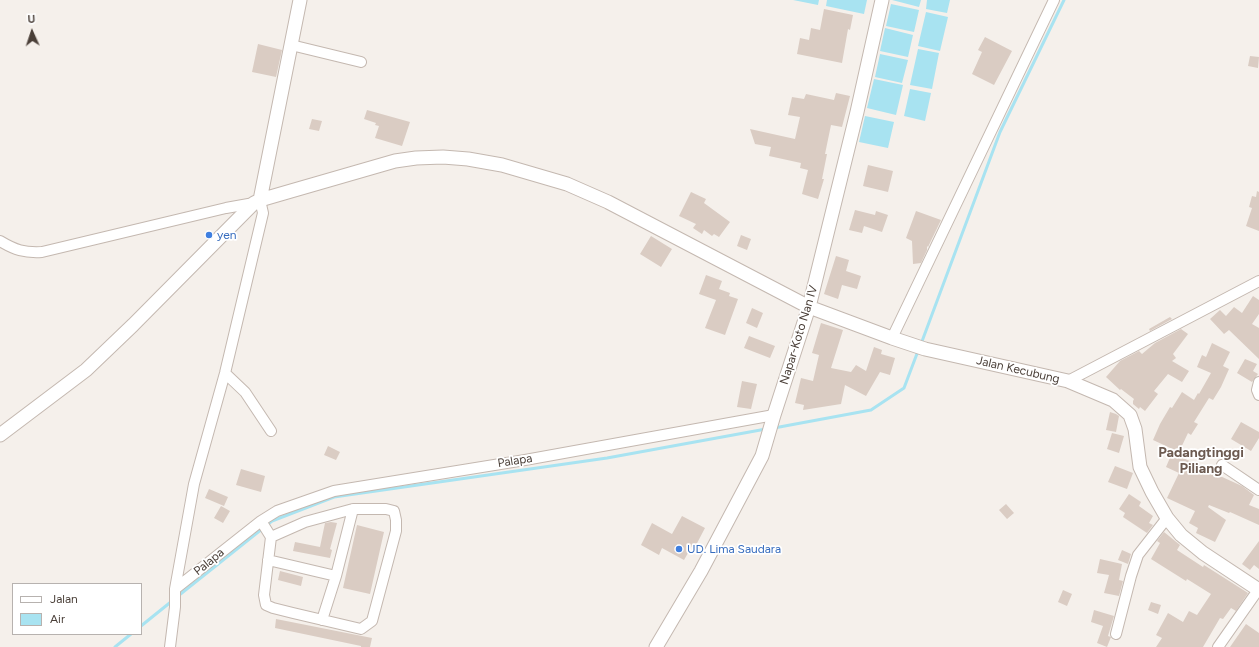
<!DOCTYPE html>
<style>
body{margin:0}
#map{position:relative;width:1259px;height:647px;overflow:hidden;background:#f5f0eb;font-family:Figtree,sans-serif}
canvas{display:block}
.legend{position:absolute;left:12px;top:583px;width:130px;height:52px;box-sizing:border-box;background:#fff;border:1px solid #b7b2af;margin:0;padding:5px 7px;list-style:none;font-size:12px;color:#4a3f38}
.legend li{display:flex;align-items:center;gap:8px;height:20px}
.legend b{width:20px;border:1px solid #b7b2af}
.north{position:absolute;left:12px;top:12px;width:40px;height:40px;-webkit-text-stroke:3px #fff;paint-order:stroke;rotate:357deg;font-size:11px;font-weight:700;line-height:16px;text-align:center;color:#4a3f38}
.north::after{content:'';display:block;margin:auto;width:14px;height:18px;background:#4a3f38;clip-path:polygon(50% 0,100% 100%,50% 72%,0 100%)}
</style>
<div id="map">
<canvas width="1259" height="647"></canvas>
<ul class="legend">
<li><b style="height:5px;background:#fff"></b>Jalan</li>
<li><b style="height:11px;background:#a8e3f1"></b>Air</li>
</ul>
<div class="north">U</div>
</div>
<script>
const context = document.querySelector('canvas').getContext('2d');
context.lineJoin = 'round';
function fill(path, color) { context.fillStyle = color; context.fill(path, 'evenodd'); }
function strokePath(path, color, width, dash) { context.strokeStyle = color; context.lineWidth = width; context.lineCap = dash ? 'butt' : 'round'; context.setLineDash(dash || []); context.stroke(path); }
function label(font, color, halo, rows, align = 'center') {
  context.font = font + ' Figtree,sans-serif'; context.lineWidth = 3.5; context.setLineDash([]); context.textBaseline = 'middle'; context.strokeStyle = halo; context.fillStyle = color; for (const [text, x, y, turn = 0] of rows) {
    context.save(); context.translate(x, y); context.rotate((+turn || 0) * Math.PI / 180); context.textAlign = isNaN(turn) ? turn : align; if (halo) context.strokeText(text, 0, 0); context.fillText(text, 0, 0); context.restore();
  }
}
fill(new Path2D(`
 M793,0H819L818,5Z
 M827,0H867L864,14L826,6Z
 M892,0H921L919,7Z
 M927,0H950L947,13L926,9Z
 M891,4L919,10L914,32L886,26Z
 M926,12L948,17L940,51L918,46Z
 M885,28L913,35L908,57L880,51Z
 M918,49L939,53L932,89L910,85Z
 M880,54L908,60L902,83L875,77Z
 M874,79L903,85L896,115L867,108Z
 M910,89L931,93L925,121L904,116Z
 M865,116L894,122L888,148L859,142Z`), '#a8e3f1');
strokePath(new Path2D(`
 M921,344L1000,132L1064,0
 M774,428L871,410L904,388L918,351
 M178,596L272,521L334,497L607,458L766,429
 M141,626L172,601
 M115,647L131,634`), '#a8e3f1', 3);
fill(new Path2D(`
 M824,9L853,15L850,30L848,29L842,63L797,54L800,38L809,40L811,28L820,30Z
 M985,37L1012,51L994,85L972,74L982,52L978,50Z
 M258,44L282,50L276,77L252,72Z
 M1250,56L1259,57L1258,68L1248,66Z
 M836,93L850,96L842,127L831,125L825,154H827L822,179H824L818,199L802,194L808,170L800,168L801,163L769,156L771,147L755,144L750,129L795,139L800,117L788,115L792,97L804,99L806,94L834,100Z
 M367,110L410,122L402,146L375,138L379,126L375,125L376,123L364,119Z
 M312,119L322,121L319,131L309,129Z
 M868,165L893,171L888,192L863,186Z
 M1257,191L1259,192V231L1246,226L1252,208L1249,207L1252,196L1256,197Z
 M691,192L706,199L704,203L730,222L719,237L714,234L712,236L704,230L702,234L693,228L696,224L679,216Z
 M855,210L875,215L876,211L888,215L882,232L864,226L862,233L849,230Z
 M916,211L941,220L928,247L927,246V250L921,263L913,264L912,241L906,238Z
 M741,235L751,239L747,250L737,246Z
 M651,236L672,249L661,267L640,254Z
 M836,256L849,260L846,271L861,276L857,289L842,285L838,299L824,294Z
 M706,275L722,281L719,289L730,293L729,296L738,299L725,335L705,328L716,300L699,294Z
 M1253,296L1259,300V314L1252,324L1259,328V359L1229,330L1224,334L1210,319L1220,310L1226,316L1234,307L1242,313Z
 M752,308L763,313L757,328L746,323Z
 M1170,317L1172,319L1150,331L1149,329Z
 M821,323L843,330L831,368L851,372L856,365L866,371L874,347L882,350L881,354L895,358L890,375L880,372L866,396L845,385L841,404L803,410L804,405L795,403L801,378L813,381L819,355L812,353Z
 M1181,329L1188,334L1173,354L1176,358L1172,361L1189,371L1182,382L1168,374L1154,391L1158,394L1145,411L1140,407L1139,409L1133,404V401L1134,399L1121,389L1120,390L1106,377L1120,361L1139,351L1142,354L1155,343Z
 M749,336L775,346L770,358L744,348Z
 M1212,343L1230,352L1223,366L1229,369L1221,387L1213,400L1209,398L1194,422L1198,424L1191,435L1188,433L1179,452L1153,440L1160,424L1170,407L1172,408L1182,392L1194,400L1198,393L1199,394L1211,373L1197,367L1202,355L1206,357Z
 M1245,359L1257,364L1253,371L1258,374L1252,382L1237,373Z
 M742,381L757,384L751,409L737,407Z
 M1110,412L1116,414L1119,416L1116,432L1106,430Z
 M1241,422L1259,432V438L1251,451L1231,439Z
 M1112,433L1124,436L1119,453L1107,449Z
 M328,446L340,452L336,460L324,455Z
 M1172,453L1194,463L1221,473L1220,476L1242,486L1254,495L1249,505L1259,509V525L1230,512L1229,513L1209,505L1208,507L1226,520L1215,542L1196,533L1198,528L1189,523L1195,511L1167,498L1179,473L1166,467Z
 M1115,466L1133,473L1127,489L1108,482Z
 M241,469L265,476L261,492L236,485Z
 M209,489L228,497L224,506L205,498Z
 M1129,494L1141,502L1139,506L1153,516L1149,523L1153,525L1147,533L1123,517L1125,513L1119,509Z
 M1006,504L1014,513L1007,519L999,510Z
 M221,506L230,511L223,523L214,518Z
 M682,516L705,528L695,547L692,546L684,560L662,548L659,555L641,545L652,523L672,534Z
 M331,522L337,523L330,549L332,550L330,558L293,551L295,542L320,547L325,523Z
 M357,525L384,532L370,594L343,588Z
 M1164,532L1180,545L1177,550L1203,567L1204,565L1248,593L1236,611L1231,608L1223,619L1220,618L1203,647H1156L1162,638L1156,635L1168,613L1183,622L1189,611L1197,615L1211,594L1187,579L1186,581L1151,559L1160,543L1157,541Z
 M1259,541V569L1254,565L1250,570L1242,564Z
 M1122,550L1131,554L1128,564L1118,560Z
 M1100,559L1122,564L1119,580L1123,581L1119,596L1104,593L1109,575L1097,573Z
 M280,571L303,577L301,586L278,580Z
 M1063,590L1072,594L1067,606L1058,602Z
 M1151,602L1161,605L1158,614L1148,610Z
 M1094,610L1114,616L1108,636L1111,637L1107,647L1097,643L1103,626L1091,622Z
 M276,619L372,638L370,647H361V646L275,628Z
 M1246,624L1259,633V647H1230Z`), '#daccc3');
const minor = new Path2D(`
 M291,45L361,62
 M0,241C15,250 24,253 42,252L226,208L254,203
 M892,338L1054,0
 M225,373L245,392L271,431
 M1068,381L1259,281
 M1259,382L1257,390L1259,395
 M1222,465L1259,490
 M261,521L271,537L264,595L266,605L273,608L293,613L361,629L372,621L396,531V520L394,511L386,509H353
 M271,537L305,522L353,509L336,576L322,620
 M268,560L336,576
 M175,589L261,521L277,511L334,491L525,460L774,415
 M1116,634L1131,576L1138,555L1167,518
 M170,647L175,607V589L194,484L225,373L263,213L260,200
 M1218,647L1258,590`);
const tertiary = new Path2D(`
 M260,200L300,0
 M0,435L86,370L133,325L254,203L260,200L291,191L395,161L416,158L443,157L468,159L502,165L567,184L608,202L809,307L892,338L925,349L1068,381L1113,400L1130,415L1135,429L1140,467L1152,492L1167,518L1181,535L1203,553L1259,590
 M656,647L701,571L762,456L774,415L809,307L857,112L882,0`);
strokePath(minor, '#c4b8b0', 12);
strokePath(tertiary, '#c4b8b0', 15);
strokePath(minor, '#fff', 10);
strokePath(tertiary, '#fff', 13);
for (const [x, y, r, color] of [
 [209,235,4,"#3f7fe0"],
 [679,549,4,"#3f7fe0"]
]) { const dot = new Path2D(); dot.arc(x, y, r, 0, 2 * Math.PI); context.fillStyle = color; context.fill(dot); strokePath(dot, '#fff', 1.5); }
label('12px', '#366cbe', '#fff', [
 ["yen",217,235],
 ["UD. Lima Saudara",687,549]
], 'left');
label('12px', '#4a3f38', '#fff', [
 ["Napar-Koto Nan IV",799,335,-73],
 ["Jalan Kecubung",1018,370,13],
 ["Palapa",515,461,-9],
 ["Palapa",209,562,-39]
]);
label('bold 14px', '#6c5a50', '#fff', [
 ["Padangtinggi",1201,453],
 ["Piliang",1201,469]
]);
</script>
